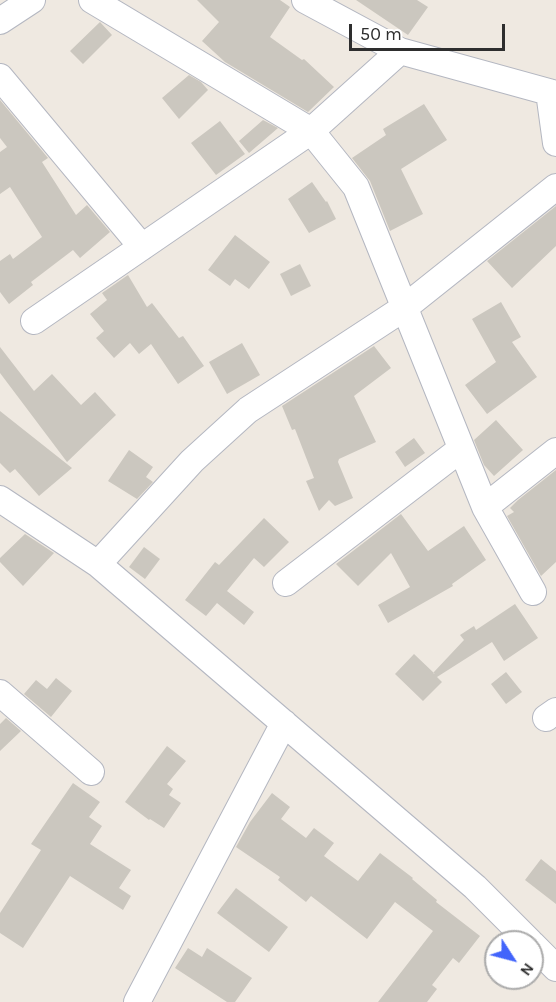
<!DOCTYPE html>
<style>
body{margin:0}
#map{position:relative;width:556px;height:1002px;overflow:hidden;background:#efe9e1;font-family:Karla,sans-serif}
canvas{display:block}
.north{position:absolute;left:484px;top:930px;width:60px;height:60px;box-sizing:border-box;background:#fff;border:2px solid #ababab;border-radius:50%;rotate:126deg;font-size:16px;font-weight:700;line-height:24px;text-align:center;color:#2e2e2e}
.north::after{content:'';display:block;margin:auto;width:21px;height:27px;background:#4264fb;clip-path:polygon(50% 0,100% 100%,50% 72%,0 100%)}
.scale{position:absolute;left:349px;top:24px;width:156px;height:27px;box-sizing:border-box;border:3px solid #2e2e2e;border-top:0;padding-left:8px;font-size:18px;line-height:21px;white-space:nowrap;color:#2e2e2e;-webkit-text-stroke:4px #fff;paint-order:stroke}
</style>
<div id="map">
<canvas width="556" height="1002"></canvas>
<div class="north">N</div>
<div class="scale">50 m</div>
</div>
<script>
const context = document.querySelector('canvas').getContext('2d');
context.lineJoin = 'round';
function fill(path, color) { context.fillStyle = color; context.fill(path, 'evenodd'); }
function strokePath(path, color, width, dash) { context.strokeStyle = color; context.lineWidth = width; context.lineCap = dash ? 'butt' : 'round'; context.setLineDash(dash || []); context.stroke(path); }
fill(new Path2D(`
 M197,0H280L290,7L270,37L302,60L304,59L334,87L308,112L225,62L202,41L219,22Z
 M356,0H417L428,7L408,35Z
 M100,22L112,35L83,64L70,51Z
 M189,75L201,82L208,90L179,119L162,98Z
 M0,100L48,158L42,162L76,215L87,205L110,232L80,258L73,250L31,282L33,285L9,304L0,292V261L10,254L13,259L42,237L10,187L0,194V152L7,147L0,138Z
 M424,104L447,140L401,169L423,214L390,231L370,181L352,158L386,135L383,129Z
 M263,120L278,128L249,153L239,141Z
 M220,121L245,154L216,175L191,143Z
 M312,182L326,202L327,201L336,219L309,233L288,199Z
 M556,206V246L512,288L487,261Z
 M235,235L270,262L249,289L235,279L230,286L208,270Z
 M300,264L311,286L291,296L280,274Z
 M128,275L147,307L152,303L179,338L183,336L204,366L178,384L151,344L139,354L130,343L114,358L96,338L104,331L90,314L107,300L102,293Z
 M501,302L521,337L512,342L537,377L487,414L465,385L496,362L472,319Z
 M242,343L260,375L227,394L209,362Z
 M374,346L391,368L354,396L376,442L339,459L338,462L353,498L335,506L329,500L319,511L306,481L314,478L295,429L292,430L282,406Z
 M0,347L34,391L52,374L81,405L95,392L116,415L67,462L0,373Z
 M0,411L72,468L39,496L15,469L10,473L0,463Z
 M496,420L523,450L494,476L484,465L474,440Z
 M414,438L425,453L405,467L395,452Z
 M129,450L153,467L146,477L153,482L137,499L108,481Z
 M556,470V562L541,576L507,516L514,512L510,508L518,500Z
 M401,514L428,551L464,526L486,560L452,584L453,586L388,623L378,605L410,587L391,553L358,586L336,564Z
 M264,518L289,542L264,567L254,558L227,591L254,612L244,625L217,603L206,616L185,600L215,562L219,565Z
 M25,534L54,553L23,586L0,562V558Z
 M144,547L160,559L145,579L129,567Z
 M515,604L538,638L504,661L492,642L437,677L442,682L423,701L395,674L414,654L435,674L433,673L464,640L460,635L474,626L476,630Z
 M506,672L522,692L506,704L491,684Z
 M56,678L72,691L51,717L24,694L36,680L47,689Z
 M6,718L21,731L0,751V724Z
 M167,746L186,761L167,784L173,789L169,795L181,803L164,828L150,819L149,820L125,802Z
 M73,783L100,802L89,817L102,826L90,844L131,870L119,888L131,896L123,910L70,876L23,948L0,933V913L41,850L31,844Z
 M272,793L290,807L281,819L306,838L314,828L334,843L324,856L358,881L380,853L413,878L412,879L437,900L436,902L480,936L459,963L453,958L432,985L437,989L427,1002H378L433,931L395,902L367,939L311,896L306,902L278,880L280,877L236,847L250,822Z
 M541,859L556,871V904L525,880Z
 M236,888L288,927L269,952L217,913Z
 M188,948L202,957L207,948L252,978L235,1002H227L175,968Z`), '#cbc7bf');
const minor = new Path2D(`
 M92,0L311,131L356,187L485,507L533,592
 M305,0L400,51L556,94
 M0,21L32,0
 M0,77L142,247
 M549,92L556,143
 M34,321L311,131L400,51
 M0,499L98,564L475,887L530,942
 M485,507L556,451
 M98,564L192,461L248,410L404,308L556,187
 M286,583L461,449
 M0,693L91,772
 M546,718L556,711
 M532,944L556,968
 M137,1002L284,723`);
strokePath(minor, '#b4b7c1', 28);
strokePath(minor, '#fff', 26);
</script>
